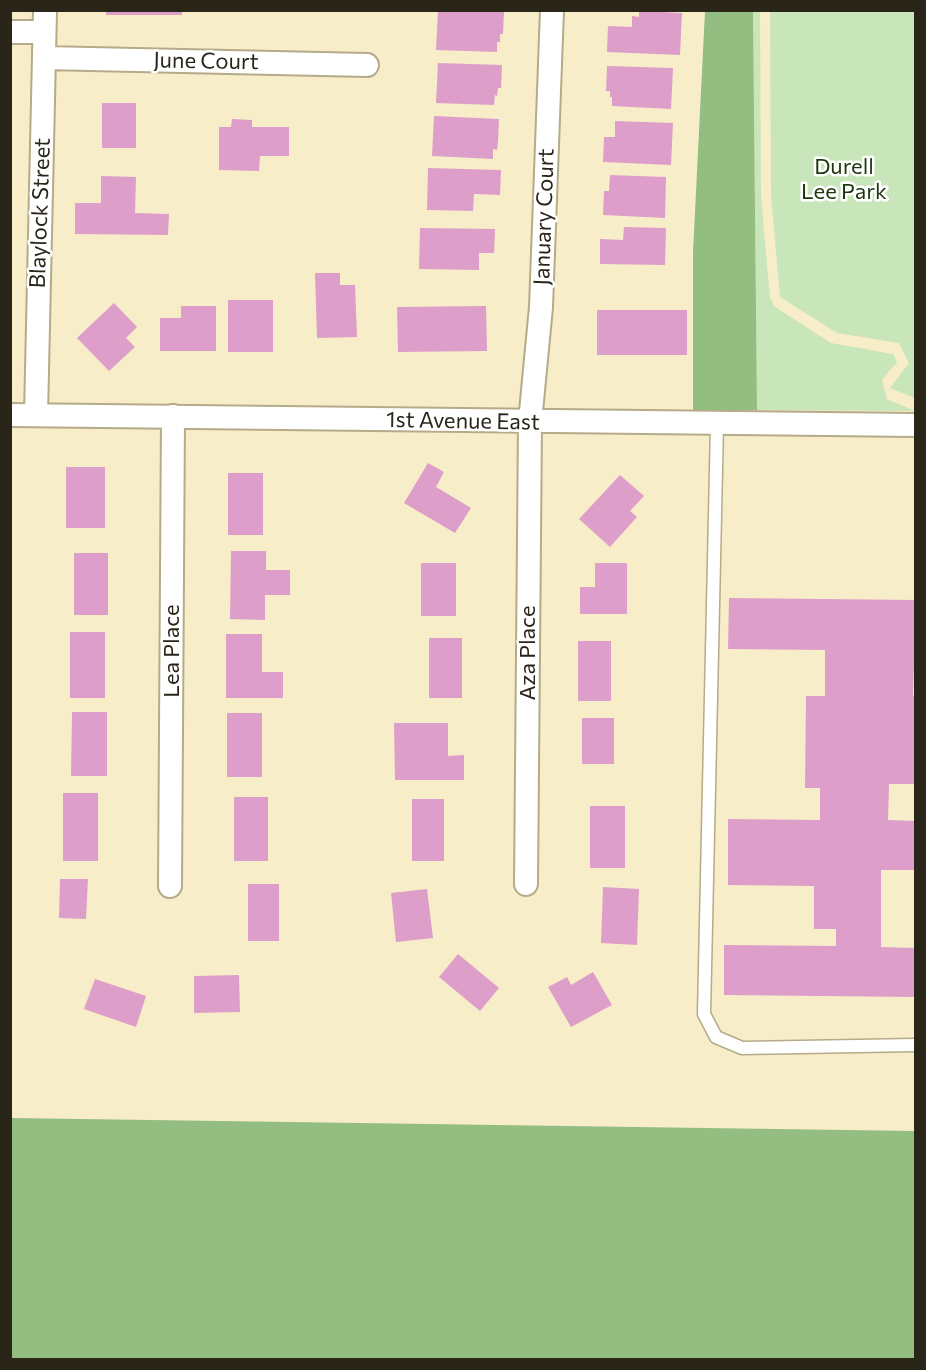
<!DOCTYPE html>
<style>
body{margin:0}
#map{position:relative;width:926px;height:1370px;overflow:hidden;background:#f8edc9;font-family:Commissioner,sans-serif}
canvas{display:block}
.frame{position:absolute;inset:0;border:12px solid #292518;pointer-events:none}
</style>
<div id="map">
<canvas width="926" height="1370"></canvas>
<div class="frame"></div>
</div>
<script>
const context = document.querySelector('canvas').getContext('2d');
context.lineJoin = 'round';
function fill(path, color) { context.fillStyle = color; context.fill(path, 'evenodd'); }
function strokePath(path, color, width, dash) { context.strokeStyle = color; context.lineWidth = width; context.lineCap = dash ? 'butt' : 'round'; context.setLineDash(dash || []); context.stroke(path); }
function label(font, color, halo, rows, align = 'center') {
  context.font = font + ' Commissioner,sans-serif'; context.lineWidth = 5; context.setLineDash([]); context.textBaseline = 'middle'; context.strokeStyle = halo; context.fillStyle = color; for (const [text, x, y, turn = 0] of rows) {
    context.save(); context.translate(x, y); context.rotate((+turn || 0) * Math.PI / 180); context.textAlign = isNaN(turn) ? turn : align; if (halo) context.strokeText(text, 0, 0); context.fillText(text, 0, 0); context.restore();
  }
}
fill(new Path2D(`
 M753,11H760L761,196L770,298L775,307L831,343L893,354L897,362L882,380L887,399L915,411L757,410Z
 M770,11H915V398L890,388L909,363L899,343L837,333L780,297L771,196Z`), '#c8e6ba');
fill(new Path2D(`
 M705,11H753L757,410H693V252Z
 M11,1118L915,1131V1359H11Z`), '#94bd81');
fill(new Path2D(`
 M106,10H182V15H106Z
 M438,10L504,11L503,34H500V42H497V52L436,50Z
 M639,11L682,13L680,55L607,52L608,26L632,27V16L639,17Z
 M438,63L502,65L501,88H498L497,96L495,95L494,105L436,103Z
 M607,66L673,68L671,109L612,106V97H610V91H606Z
 M102,103H136V148H102Z
 M434,116L499,119L498,142L497,150L493,149V159L432,156Z
 M232,119L252,120V127H289V156H260L259,171L219,170V127H231Z
 M615,121L673,123L671,165L603,162L604,137H615Z
 M428,168L501,170L500,195L474,194L473,211L427,210Z
 M610,175L666,177L665,218L603,215L604,191H609Z
 M101,176L136,177L135,213L169,214L168,235L75,234V203H101Z
 M624,227L666,228L665,265L600,264V239L623,240Z
 M420,228L495,229L494,253H479V270L419,269Z
 M315,273H340V285H355L357,337L317,338Z
 M228,300H273V352H228Z
 M114,303L137,327L126,338L135,347L109,371L77,338Z
 M181,306H216V351H160V318H181Z
 M486,306L487,351L398,352L397,307Z
 M597,310H687V355H597Z
 M428,463L444,472L436,487L471,508L455,533L404,503Z
 M66,467H105V528H66Z
 M228,473H263V535H228Z
 M620,475L644,496L630,511L637,517L610,547L579,519Z
 M231,551H266V570H290V595H265V620L230,619Z
 M74,553H108V615H74Z
 M421,563H456V616H421Z
 M595,563H627V614H580V587H595Z
 M729,598L916,600L913,696H916V784H889L888,820L916,821V870H881V947L916,948V997L724,995V945L836,946V929H814V886L728,885V819L820,820V788H805L806,696H825V650L728,649Z
 M70,632H105V698H70Z
 M226,634H262V672H283V698H226Z
 M429,638H462V698H429Z
 M578,641H611V701H578Z
 M72,712H107V776H71Z
 M227,713H262V777H227Z
 M582,718H614V764H582Z
 M394,723H448V756L464,755V780H395Z
 M63,793H98V861H63Z
 M234,797H268V861H234Z
 M412,799H444V861H412Z
 M590,806H625V868H590Z
 M60,879H88L86,919L59,918Z
 M248,884H279V941H248Z
 M603,887L639,889L637,945L601,943Z
 M427,889L433,938L396,942L391,893Z
 M458,954L499,988L480,1011L439,977Z
 M593,972L612,1005L571,1027L548,987L567,977L571,985Z
 M239,975L240,1012L194,1013V976Z
 M95,979L146,996L136,1027L84,1009Z`), '#dd9eca');
const lane = new Path2D(`
 M717,424L704,1014L716,1037L742,1048L916,1045`);
const street = new Path2D(`
 M10,32H44
 M44,58L367,65
 M10,415L916,425
 M36,415L45,10
 M526,884L530,422L541,307L552,10
 M170,886L173,416`);
strokePath(lane, '#b5ab88', 15);
strokePath(street, '#b5ab88', 26);
strokePath(lane, '#fff', 12);
strokePath(street, '#fff', 22);
label('22px', '#292518', '#fff', [
 ["June Court",206,61,1],
 ["Blaylock Street",40,213,-88],
 ["January Court",544,217,-88],
 ["1st Avenue East",463,421,1],
 ["Lea Place",172,651,-90],
 ["Aza Place",528,653,-90]
]);
label('22px', '#1d370d', '#fff', [
 ["Durell",844,167],
 ["Lee Park",844,192]
]);
</script>
